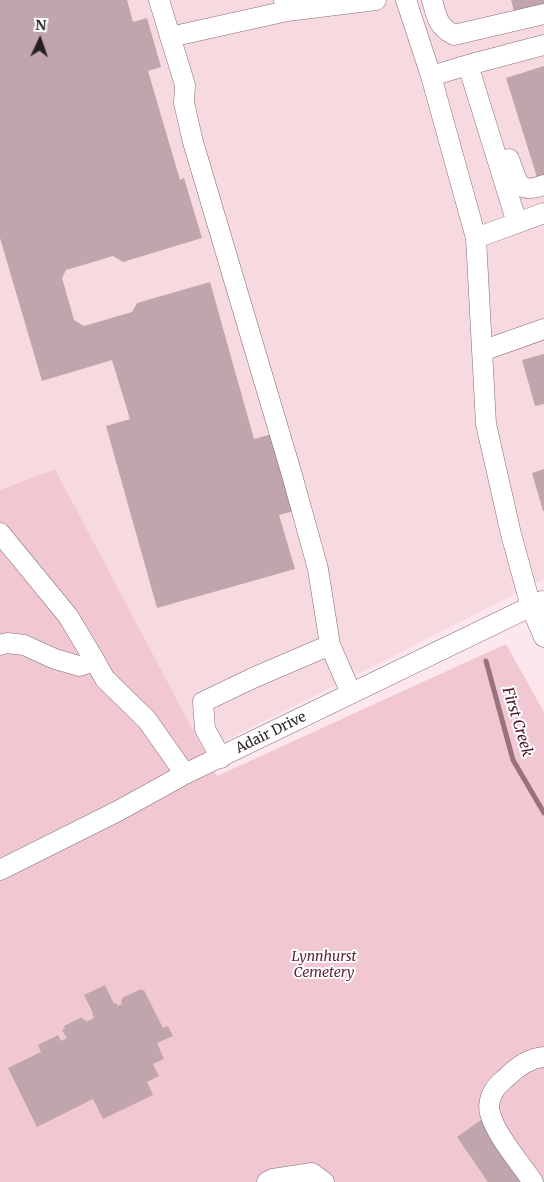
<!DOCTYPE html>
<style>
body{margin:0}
#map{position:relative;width:544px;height:1182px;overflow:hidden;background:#fde7ec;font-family:Merriweather,serif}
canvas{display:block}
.north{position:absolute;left:15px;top:15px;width:50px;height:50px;-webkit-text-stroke:4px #fff;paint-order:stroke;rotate:3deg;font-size:14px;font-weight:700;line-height:20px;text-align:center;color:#291f21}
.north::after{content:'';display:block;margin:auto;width:18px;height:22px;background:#291f21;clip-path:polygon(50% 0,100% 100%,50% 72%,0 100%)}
</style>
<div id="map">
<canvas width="544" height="1182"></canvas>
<div class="north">N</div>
</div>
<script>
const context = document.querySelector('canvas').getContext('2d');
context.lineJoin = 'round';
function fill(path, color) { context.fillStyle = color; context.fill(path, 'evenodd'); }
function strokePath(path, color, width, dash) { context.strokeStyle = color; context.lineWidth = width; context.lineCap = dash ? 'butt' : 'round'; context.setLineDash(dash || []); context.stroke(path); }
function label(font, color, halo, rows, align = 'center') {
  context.font = font + ' Merriweather,serif'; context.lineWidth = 4; context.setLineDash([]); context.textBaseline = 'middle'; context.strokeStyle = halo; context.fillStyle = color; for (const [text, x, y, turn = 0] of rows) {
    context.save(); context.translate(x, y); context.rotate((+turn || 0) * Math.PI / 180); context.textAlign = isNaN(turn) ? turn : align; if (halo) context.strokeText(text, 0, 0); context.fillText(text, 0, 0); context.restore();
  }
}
fill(new Path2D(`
 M0,0H544V579L372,667L238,734L204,753L55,469L0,490Z`), '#f7d9e0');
fill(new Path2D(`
 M55,469L217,776L506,644L544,712V1182H0V490Z`), '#f1c8d1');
strokePath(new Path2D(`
 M486,661L513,760L544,813`), '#97737b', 5);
fill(new Path2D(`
 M0,0H127L133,22L147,18L161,67L148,71L180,180L184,178L202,238L123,262L113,256L66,270L62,278L74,320L84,326L132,312L137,303L210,282L254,439L272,434L294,511L279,515L295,569L157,608L106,426L130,419L112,360L42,381L0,238Z
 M511,0H544V9L515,15Z
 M544,66V182L539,184L506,78Z
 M544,354V404L535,406L522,360Z
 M544,469V511H543L532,473Z
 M105,985L114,1004L116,1003L118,1006L122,1004L121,1001L122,1000V998L141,989L142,991L144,990L163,1028L168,1026L173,1036L157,1043L164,1059L153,1064L159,1076L147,1082L153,1095L103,1119L93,1099L37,1127L8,1068L41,1052L38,1045L58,1035L61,1041L67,1038L62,1030L65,1028L64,1026L82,1017L83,1020L85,1019L86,1022L94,1018L92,1013H93L84,995Z
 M481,1120L524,1182H488L457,1137Z`), '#c0a6ac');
const minor = new Path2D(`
 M159,0L185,85L184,103L193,142L292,475L318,569L330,645L351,693
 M406,0L431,76
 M432,0C437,17 437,26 454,35L544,14
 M287,11L376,0
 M170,37L287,11L284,0
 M544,45L468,65L431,76L476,238L486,424L511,534L531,607L544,637
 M468,65L517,223
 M509,159C518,181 516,195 544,185
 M476,238L544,213
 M482,351L544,329
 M0,533L68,616L95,661L105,679L147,720L185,774
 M0,645L7,643L24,645L55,659L79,666L95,661
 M221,758L205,729L203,702L253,678L330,645
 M0,870L118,811L185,774L542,601
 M267,1182L273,1179L312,1173L324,1182
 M533,1182C521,1164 495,1134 490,1113C488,1107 490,1096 494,1091C496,1085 503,1081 507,1077C517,1067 530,1058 544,1057`);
strokePath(minor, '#846b71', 21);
strokePath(minor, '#fff', 20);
label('14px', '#291f21', '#fff', [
 ["Adair Drive",271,733,-26]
]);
label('italic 14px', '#602537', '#fff', [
 ["Lynnhurst",324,957],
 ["Cemetery",324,973]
]);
label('italic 15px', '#4a1025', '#fff', [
 ["First Creek",517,722,73]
]);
</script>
